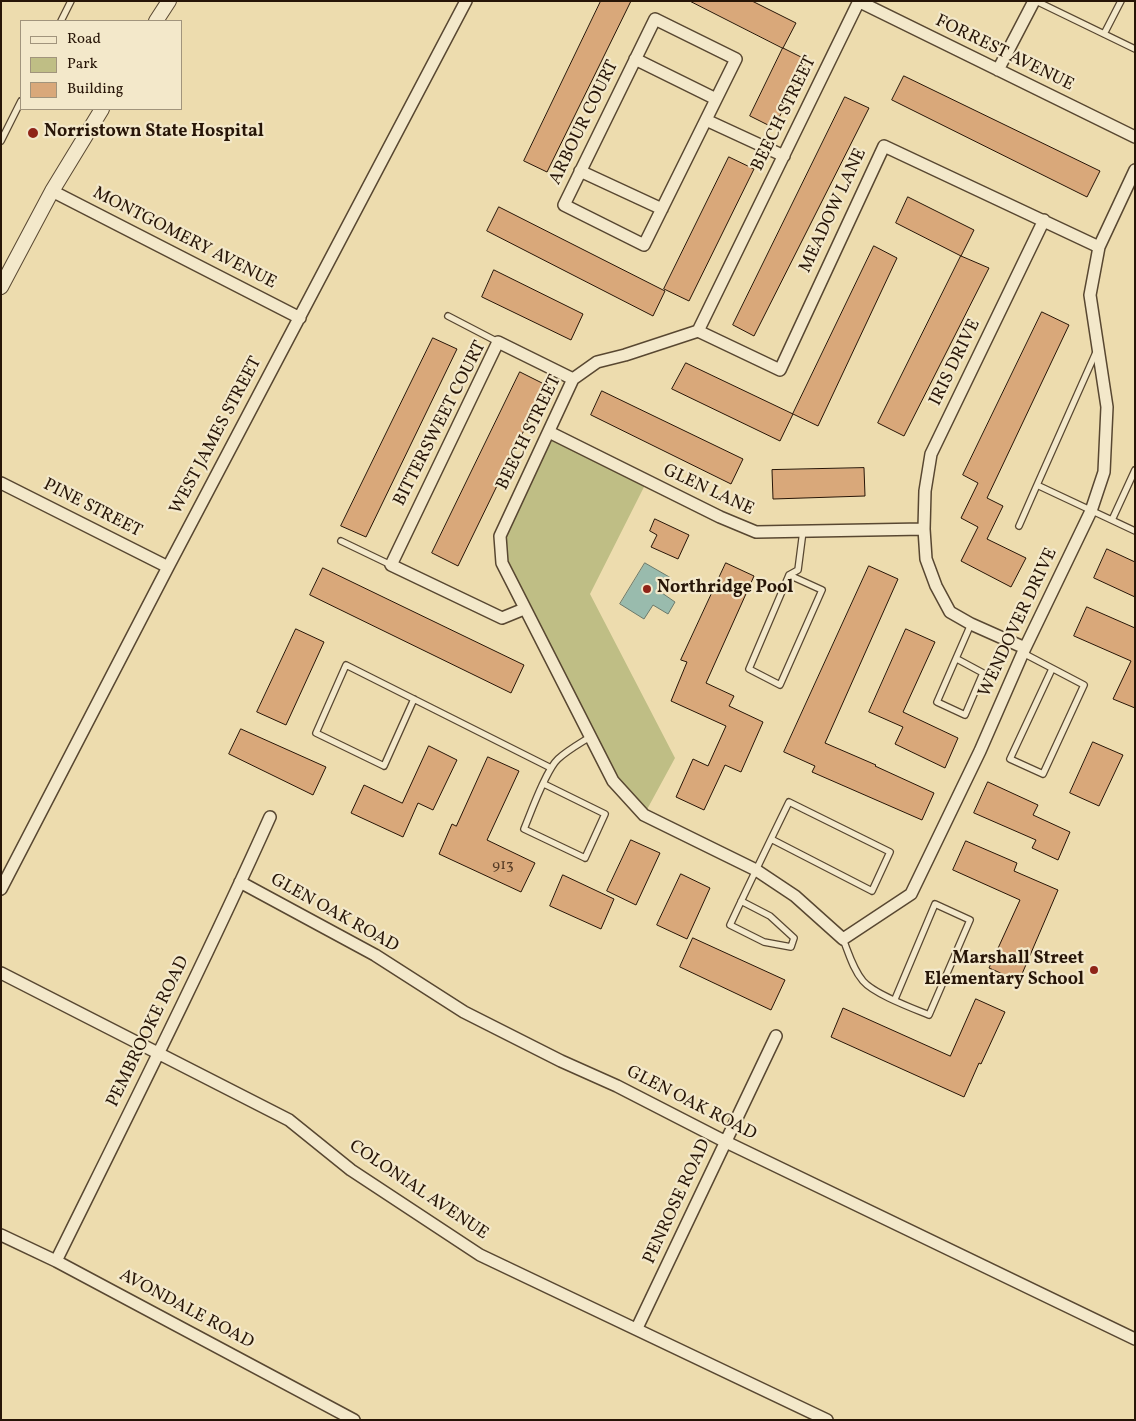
<!DOCTYPE html>
<style>
body{margin:0}
#map{position:relative;width:1136px;height:1421px;overflow:hidden;background:#eddcae;font-family:Vollkorn,serif}
canvas{display:block}
.frame{position:absolute;inset:0;border:2px solid #271507;pointer-events:none}
.legend{position:absolute;left:20px;top:20px;width:162px;height:90px;box-sizing:border-box;background:#f3e8ca;border:1px solid #a1947c;margin:0;padding:6px 9px;list-style:none;font-size:15px;color:#271507}
.legend li{display:flex;align-items:center;gap:10px;height:25px}
.legend b{width:25px;border:1px solid #a1947c}
</style>
<div id="map">
<canvas width="1136" height="1421"></canvas>
<div class="frame"></div>
<ul class="legend">
<li><b style="height:6px;background:#f3e8ca"></b>Road</li>
<li><b style="height:14px;background:#bfbe85"></b>Park</li>
<li><b style="height:14px;background:#d9a87a"></b>Building</li>
</ul>
</div>
<script>
const context = document.querySelector('canvas').getContext('2d');
context.lineJoin = 'round';
function fill(path, color) { context.fillStyle = color; context.fill(path, 'evenodd'); }
function strokePath(path, color, width, dash) { context.strokeStyle = color; context.lineWidth = width; context.lineCap = dash ? 'butt' : 'round'; context.setLineDash(dash || []); context.stroke(path); }
function label(font, color, halo, rows, align = 'center') {
  context.font = font + ' Vollkorn,serif'; context.lineWidth = 4.5; context.setLineDash([]); context.textBaseline = 'middle'; context.strokeStyle = halo; context.fillStyle = color; for (const [text, x, y, turn = 0] of rows) {
    context.save(); context.translate(x, y); context.rotate((+turn || 0) * Math.PI / 180); context.textAlign = isNaN(turn) ? turn : align; if (halo) context.strokeText(text, 0, 0); context.fillText(text, 0, 0); context.restore();
  }
}
fill(new Path2D(`
 M549,432L647,481L590,594L675,758L644,815L613,781L502,563L500,536Z`), '#bfbe85');
const water = new Path2D(`
 M645,563L671,578L662,593L675,602L668,614L653,605L644,619L620,604Z`);
fill(water, '#99bbad');
strokePath(water, '#6b796b', 1);
const building = new Path2D(`
 M601,1H631L547,172L524,161Z
 M690,1H752L796,23L783,48Z
 M783,48L807,60L774,128L750,116Z
 M904,76L1100,171L1087,197L892,100Z
 M845,97L869,108L754,336L733,325Z
 M729,157L754,169L689,301L664,289Z
 M908,197L974,230L961,256L896,223Z
 M499,207L665,291L653,316L487,231Z
 M874,246L897,258L818,426L793,414Z
 M961,256L989,268L904,436L878,423Z
 M494,270L583,314L571,340L482,297Z
 M1042,312L1069,325L987,498L1003,506L987,539L1026,558L1011,587L961,561L978,527L961,518L978,483L963,475Z
 M433,338L457,349L366,537L341,526Z
 M686,363L793,414L780,441L672,389Z
 M520,372L546,385L458,566L432,553Z
 M602,391L743,459L731,484L591,415Z
 M864,468L865,496L773,499L772,470Z
 M655,519L689,535L678,559L651,547L657,535L650,531Z
 M1107,549L1135,562V597L1094,578Z
 M726,563L754,576L706,683L734,696L729,706L763,722L741,772L725,765L704,810L676,797L693,759L708,766L726,726L671,701L687,662L681,660Z
 M869,566L898,579L825,743L876,765L875,766L934,793L922,820L812,772L815,766L784,752Z
 M323,568L524,665L511,693L310,595Z
 M1087,607L1135,628V708L1113,699L1131,661L1074,636Z
 M296,629L324,642L286,725L257,712Z
 M906,629L935,642L903,712L958,738L945,768L895,744L903,727L869,712Z
 M241,729L326,767L313,795L229,754Z
 M1093,742L1123,755L1099,806L1070,793Z
 M429,746L457,760L433,810L418,803L403,837L351,813L364,785L402,803Z
 M488,757L519,771L487,840L535,863L521,892L439,854L452,824L456,826Z
 M988,782L1038,805L1033,815L1070,832L1058,860L1032,848L1036,840L974,813Z
 M631,840L660,853L636,905L607,891Z
 M966,841L1017,863L1014,871L1058,890L1019,981L989,968L1020,900L953,870Z
 M681,874L710,888L687,939L657,925Z
 M563,875L614,899L601,929L550,906Z
 M693,938L785,980L771,1010L680,967Z
 M976,999L1005,1012L981,1064L979,1063L964,1097L831,1037L843,1008L950,1056Z`);
fill(building, '#d9a87a');
strokePath(building, '#271507', 1);
const service = new Path2D(`
 M1036,1L1135,49
 M61,21L71,1
 M1104,34L1121,1
 M1,141L21,101
 M448,316L498,342
 M1037,485L1097,350
 M1112,520L1135,470
 M1019,526L1037,485L1135,531
 M341,541L391,565
 M789,575L822,590L780,685L749,669L789,575L798,570L803,531
 M1023,653L1084,685L1043,774L1010,759L1052,669
 M957,659L983,673L965,715L937,702L971,624
 M414,699L384,766L316,733L346,665L551,768
 M544,784L605,814L585,858L524,829C531,812 546,770 558,759C568,750 579,744 590,737
 M741,901L770,916L794,938L791,947L764,942L730,925C749,884 769,843 789,802L890,852L872,891L771,839
 M843,939C849,954 853,969 863,981C874,994 912,1008 929,1015L970,920L935,904L895,999`);
const minor = new Path2D(`
 M858,1L1135,137
 M859,1L698,331L625,355L597,362L573,379L500,536L502,563L613,781L644,815L756,870L795,896L843,939L911,894L980,751L1025,648L1091,511L1104,472L1107,407L1090,295L1099,247L1135,170
 M655,19L736,59L644,245L564,205Z
 M635,59L716,99
 M998,70L1034,1
 M706,120L784,156
 M580,171L662,209
 M52,191L300,318
 M698,331L780,370L884,146L1099,247
 M549,432L720,517L756,532L924,529
 M1,483L168,567
 M524,609L502,618L391,565L498,342L573,379
 M1025,648L971,624L950,612L936,586L926,559L924,529L925,491L931,454L1044,220
 M240,882L375,955L464,1012L561,1061L617,1086L726,1142L1135,1339
 M1,889L168,567L466,1
 M1,973L289,1120L351,1170L480,1255L827,1420
 M1,1235L56,1261L354,1420
 M56,1261C129,1113 203,966 270,817
 M637,1328L776,1036`);
const tertiary = new Path2D(`
 M156,21L169,1
 M1,287L52,191L102,109`);
strokePath(service, '#584731', 8);
strokePath(minor, '#584731', 14);
strokePath(tertiary, '#584731', 16);
strokePath(service, '#f3e8ca', 5.5);
strokePath(minor, '#f3e8ca', 11);
strokePath(tertiary, '#f3e8ca', 14);
for (const [x, y, r, color] of [
 [33,133,6,"#8f2418"],
 [647,589,5,"#8f2418"],
 [1094,970,5,"#8f2418"]
]) { const dot = new Path2D(); dot.arc(x, y, r, 0, 2 * Math.PI); context.fillStyle = color; context.fill(dot); strokePath(dot, '#f3e8ca', 2); }
label('15px', '#543a24', null, [
 ["913",503,866]
]);
label('18px', '#271507', '#f3e8ca', [
 ["FORREST AVENUE",1004,54,26],
 ["BEECH STREET",785,114,-64],
 ["ARBOUR COURT",585,123,-64],
 ["MEADOW LANE",834,211,-65],
 ["MONTGOMERY AVENUE",184,239,27],
 ["IRIS DRIVE",956,363,-64],
 ["BITTERSWEET COURT",441,424,-63],
 ["BEECH STREET",530,433,-64],
 ["WEST JAMES STREET",217,436,-62],
 ["GLEN LANE",708,491,25],
 ["PINE STREET",92,509,27],
 ["WENDOVER DRIVE",1019,623,-65],
 ["GLEN OAK ROAD",334,914,29],
 ["PEMBROOKE ROAD",149,1032,-64],
 ["GLEN OAK ROAD",691,1104,27],
 ["COLONIAL AVENUE",418,1191,34],
 ["PENROSE ROAD",678,1202,-65],
 ["AVONDALE ROAD",186,1310,28]
]);
label('bold 18px', '#271507', '#f3e8ca', [
 ["Norristown State Hospital",44,133],
 ["Northridge Pool",657,589],
 ["Marshall Street",1084,960,"right"],
 ["Elementary School",1084,981,"right"]
], 'left');
</script>
